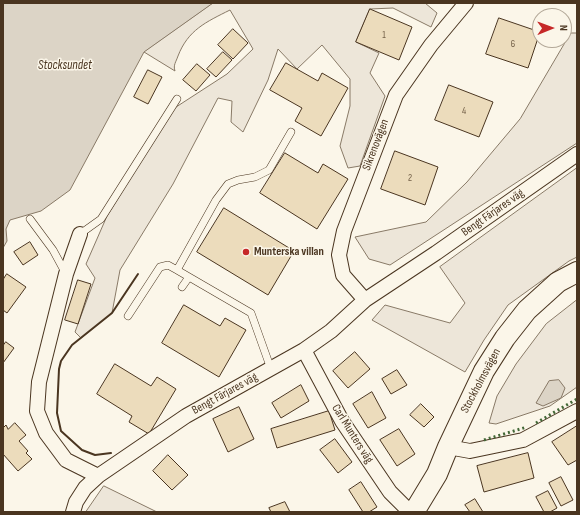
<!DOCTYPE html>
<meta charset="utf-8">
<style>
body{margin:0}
#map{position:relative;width:580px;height:515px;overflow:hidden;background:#fbf6e9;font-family:"Sofia Sans Condensed",sans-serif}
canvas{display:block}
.frame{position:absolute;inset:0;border:4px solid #4a3520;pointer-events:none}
.north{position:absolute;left:532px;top:8px;width:40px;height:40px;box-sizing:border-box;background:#fbf6e9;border:1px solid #b4a999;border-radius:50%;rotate:89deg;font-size:11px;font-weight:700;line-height:16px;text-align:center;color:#4a3520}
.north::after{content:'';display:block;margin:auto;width:14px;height:18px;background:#c62828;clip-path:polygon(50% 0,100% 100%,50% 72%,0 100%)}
</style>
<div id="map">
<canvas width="580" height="515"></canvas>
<div class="frame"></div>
<div class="north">N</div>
</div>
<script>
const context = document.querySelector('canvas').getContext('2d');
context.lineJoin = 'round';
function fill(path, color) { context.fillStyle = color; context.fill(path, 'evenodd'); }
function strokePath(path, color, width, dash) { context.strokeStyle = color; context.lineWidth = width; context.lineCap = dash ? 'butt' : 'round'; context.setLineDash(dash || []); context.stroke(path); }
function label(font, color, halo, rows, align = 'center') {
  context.font = font + ' "Sofia Sans Condensed",sans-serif'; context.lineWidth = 3; context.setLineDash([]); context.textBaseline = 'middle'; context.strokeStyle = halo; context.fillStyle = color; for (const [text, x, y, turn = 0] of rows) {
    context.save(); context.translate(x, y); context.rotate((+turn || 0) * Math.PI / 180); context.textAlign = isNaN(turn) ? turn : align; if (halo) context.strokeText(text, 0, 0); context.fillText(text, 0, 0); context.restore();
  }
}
const green = new Path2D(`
 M213,3H425L437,13L431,27L393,8L370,9L356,42L379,53L370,73L385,96L360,166L348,168L340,146L350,106V79L322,45L297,69L278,49L268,80L243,132L231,122L232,101L218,98L173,184L120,270L112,313L81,338L75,332L95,278L86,264L107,216L173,109L227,74L253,49L230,10C206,22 188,30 178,56C176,62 173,65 175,71L144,52Z
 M571,33H577V143L390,265L369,259L355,237L426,222L467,182L520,119Z
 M577,168V257L569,261L508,305L484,340L465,372L372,320L385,305L450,323L465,303L440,267Z
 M577,300V387L550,406L496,424L489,423L497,396L516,364L546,324Z
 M104,486L157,512H86Z`);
fill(green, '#ede6d9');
strokePath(green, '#887966', 1);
const water = new Path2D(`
 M3,3H213L144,52L70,190L41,211L10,220L6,229L7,241L3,248Z
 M559,380L565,388L561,398L543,406L536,403L549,381Z`);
fill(water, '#dcd4c6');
strokePath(water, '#887966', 1);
const building = new Path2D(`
 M370,9L412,27L399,60L356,42Z
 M499,18L540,32L528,68L486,54Z
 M233,29L248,43L233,59L218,45Z
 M223,52L232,60L216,77L207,69Z
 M286,63L318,81L322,73L348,88L321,136L295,121L302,108L270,90Z
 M197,64L210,75L196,91L183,80Z
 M148,70L162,77L148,104L134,97Z
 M449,85L493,102L479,137L435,120Z
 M395,151L438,167L425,205L381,189Z
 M285,153L318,173L323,164L348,179L317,229L260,193Z
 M224,208L294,251L268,295L197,252Z
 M30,242L38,255L23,265L14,252Z
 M7,274L26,287L7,313L3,310V280Z
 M78,280L91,284L78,324L65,320Z
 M184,305L220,326L225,318L246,330L219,377L162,343Z
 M6,342L14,348L3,363V346Z
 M355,352L370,369L348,388L333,371Z
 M115,364L151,386L157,377L176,389L149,434L129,422L132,416L97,394Z
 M397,370L407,385L391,394L382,379Z
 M301,385L309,401L281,418L272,403Z
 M372,392L386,418L368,428L353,404Z
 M421,404L434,417L424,427L410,415Z
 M239,407L254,439L228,452L213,419Z
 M329,411L335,430L277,448L271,429Z
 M15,423L26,435L19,441L28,451L26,453L32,459L18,471L3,454V428L6,425L8,429Z
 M577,426V460L568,465L552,442Z
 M399,429L415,454L397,466L380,440Z
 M335,439L352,462L338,473L320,450Z
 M528,453L534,478L484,492L477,466Z
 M168,455L188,475L172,490L153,471Z
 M561,477L573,500L561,506L549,483Z
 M361,482L377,507L369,512H363L349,490Z
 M548,491L557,508L550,512H544L536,497Z
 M475,499L483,512H470L465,505Z
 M285,502L290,512H271L269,508Z`);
fill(building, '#ecdcbc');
strokePath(building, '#4a3520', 1);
const lane = new Path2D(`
 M30,219L53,250L66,274
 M80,234L101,219L177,99
 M182,287L189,277
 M128,316L160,267L168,265L177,270
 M271,369L251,313L177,270L216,200L228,184L238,180L255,177L269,170L291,132`);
const street = new Path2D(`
 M80,234L66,274L39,382L37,411L46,433L66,460L98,476
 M365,300L343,275L339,255L344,231L396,95L431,45L466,3
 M304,350L342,421L390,492L410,512
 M448,447L470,451L523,440L577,411
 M73,512L76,502L85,488L98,476L186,416L304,350L331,331L365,300L436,253L577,154`);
const secondary = new Path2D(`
 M414,512L437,474L448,447L484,371L505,338L527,310L558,282L577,272`);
strokePath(lane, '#4a3520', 8);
strokePath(street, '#4a3520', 16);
strokePath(secondary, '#4a3520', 22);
strokePath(lane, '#fbf6e9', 7);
strokePath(street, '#fbf6e9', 14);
strokePath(secondary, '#fbf6e9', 20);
strokePath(new Path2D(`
 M536,423L577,399
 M484,440L527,427`), '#436837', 3, [2, 3]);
strokePath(new Path2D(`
 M111,453L95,455L82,450L61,431L57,413L59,369L61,361L72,345L112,313L138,274`), '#4a3520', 2);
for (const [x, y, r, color] of [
 [246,252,4,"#c62828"]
]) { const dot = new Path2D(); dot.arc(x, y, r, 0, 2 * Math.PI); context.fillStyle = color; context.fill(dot); strokePath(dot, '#fbf6e9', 1.5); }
label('10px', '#725f47', null, [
 ["1",384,35],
 ["6",513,44],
 ["4",464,111],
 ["2",410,178]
]);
label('12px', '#4a3520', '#fbf6e9', [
 ["Sikrenovägen",376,145,-69],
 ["Bengt Färjares väg",493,213,-35],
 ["Stockholmsvägen",481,381,-62],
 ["Bengt Färjares väg",225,394,-29],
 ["Carl Munters väg",352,434,58]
]);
label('bold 12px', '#4a3520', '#fbf6e9', [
 ["Munterska villan",254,252]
], 'left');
label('italic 13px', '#4a3520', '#fbf6e9', [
 ["Stocksundet",65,66]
]);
</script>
